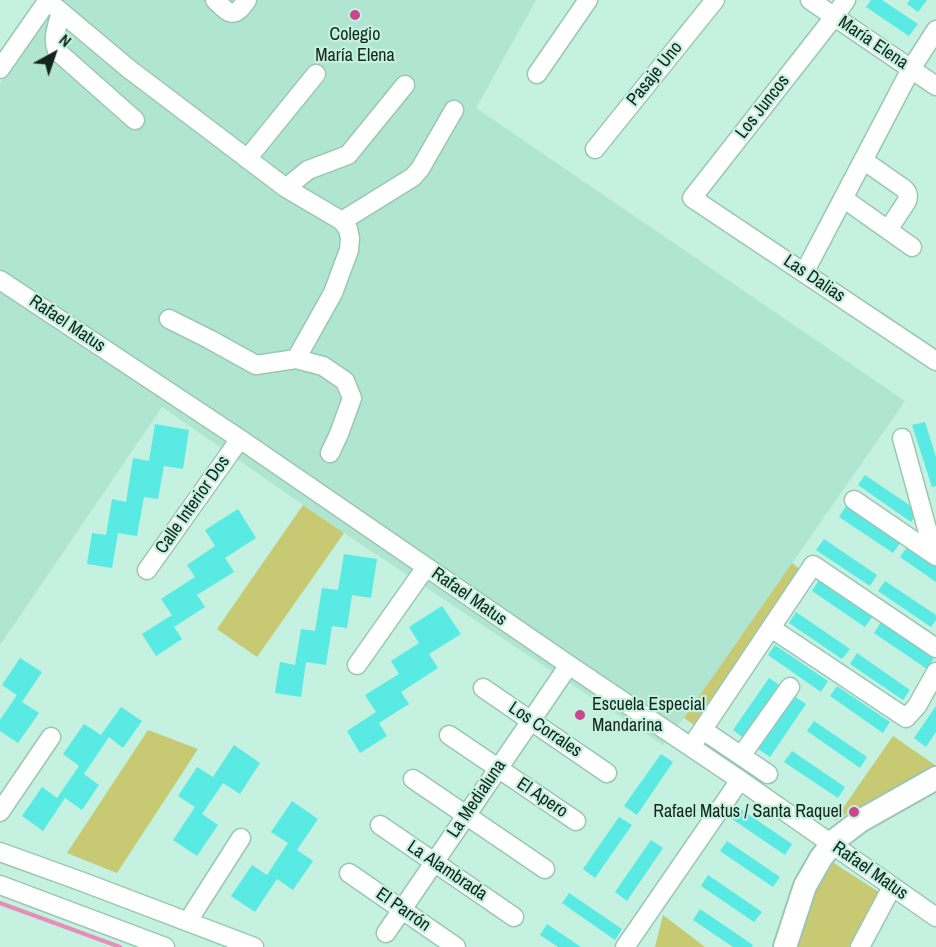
<!DOCTYPE html>
<meta charset="utf-8">
<style>
body{margin:0}
#map{position:relative;width:936px;height:947px;overflow:hidden;background:#c4f1e0;font-family:"Archivo Narrow",sans-serif}
canvas{display:block}
.north{position:absolute;left:24px;top:24px;width:60px;height:60px;-webkit-text-stroke:4px #c4f1e0;paint-order:stroke;rotate:40deg;font-size:16px;font-weight:700;line-height:24px;text-align:center;color:#14251f}
.north::after{content:'';display:block;margin:auto;width:21px;height:27px;background:#14251f;clip-path:polygon(50% 0,100% 100%,50% 72%,0 100%)}
</style>
<div id="map">
<canvas width="936" height="947"></canvas>
<div class="north">N</div>
</div>
<script>
const context = document.querySelector('canvas').getContext('2d');
context.lineJoin = 'round';
function fill(path, color) { context.fillStyle = color; context.fill(path, 'evenodd'); }
function strokePath(path, color, width, dash) { context.strokeStyle = color; context.lineWidth = width; context.lineCap = dash ? 'butt' : 'round'; context.setLineDash(dash || []); context.stroke(path); }
function label(font, color, halo, rows, align = 'center') {
  context.font = font + ' "Archivo Narrow",sans-serif'; context.lineWidth = 4.5; context.setLineDash([]); context.textBaseline = 'middle'; context.strokeStyle = halo; context.fillStyle = color; for (const [text, x, y, turn = 0] of rows) {
    context.save(); context.translate(x, y); context.rotate((+turn || 0) * Math.PI / 180); context.textAlign = isNaN(turn) ? turn : align; if (halo) context.strokeText(text, 0, 0); context.fillText(text, 0, 0); context.restore();
  }
}
fill(new Path2D(`
 M58,0H536L476,108L905,401L684,718L663,745L344,533L162,407L0,645V83Z`), '#b0e5d2');
fill(new Path2D(`
 M303,505L344,533L257,657L217,629Z
 M792,563L801,570L694,725L684,718Z
 M148,730L198,749L117,873L67,853Z
 M893,736L935,765L834,821Z
 M832,862L882,894L853,947H795L813,894Z
 M663,915L705,947H655Z`), '#c7c973');
strokePath(new Path2D(`
 M0,903L120,947`), '#e88cb9', 4);
fill(new Path2D(`
 M871,0H882L918,24L909,36L866,7Z
 M910,0H927L918,12L907,4Z
 M925,422L936,457V486L932,487L912,425Z
 M155,424L189,430L183,469L164,466L158,499L144,497L137,536L118,533L112,568L87,564L92,533L106,535L112,499L126,502L133,458L149,461Z
 M865,475L918,511L911,522L858,485Z
 M846,506L900,543L893,553L839,517Z
 M238,509L256,538L225,558L234,572L197,595L205,607L174,627L182,639L156,656L142,634L172,615L161,599L195,577L187,565L215,546L205,530Z
 M824,539L877,575L870,586L816,550Z
 M907,547L936,567V582L900,557Z
 M344,554L377,559L371,598L352,595L347,628L332,626L326,665L306,662L301,697L275,693L280,662L295,665L301,629L315,631L322,588L338,590Z
 M819,580L872,617L865,627L812,591Z
 M885,581L936,615V620L931,627L878,591Z
 M442,606L461,634L429,654L438,668L401,692L409,704L379,723L387,736L360,753L347,731L376,712L365,695L399,674L391,661L419,643L409,627Z
 M796,612L850,649L842,659L789,623Z
 M881,622L934,658L927,669L874,633Z
 M775,645L828,681L821,692L768,655Z
 M857,653L910,690L903,700L850,664Z
 M20,658L42,672L22,702L39,713L18,743L0,731V720L17,695L2,685Z
 M769,678L781,686L745,739L733,730Z
 M837,686L890,722L883,733L830,696Z
 M794,696L806,704L770,757L758,749Z
 M936,706V732L926,747L914,738Z
 M121,707L142,721L123,748L109,737L84,774L99,785L82,810L65,798L43,831L22,816L42,787L57,798L79,766L63,754L84,724L101,735Z
 M814,721L867,757L860,768L807,731Z
 M234,745L260,763L240,794L223,783L202,814L218,825L197,856L173,840L195,807L178,796L197,767L213,777Z
 M792,751L845,787L838,798L784,762Z
 M661,754L673,762L637,815L624,806Z
 M292,801L318,819L297,850L313,861L293,890L277,879L255,912L231,896L252,865L267,875L288,843L271,832Z
 M739,808L792,844L785,855L732,819Z
 M619,817L632,825L595,878L583,869Z
 M651,840L663,848L627,901L615,892Z
 M727,841L780,877L773,887L720,851Z
 M708,875L762,912L754,922L701,886Z
 M569,893L622,929L615,940L562,903Z
 M700,909L753,945L752,947H733L693,920Z
 M547,924L581,947H558L540,935Z`), '#59eae3');
const minor = new Path2D(`
 M215,0C230,14 233,20 247,0
 M810,0L936,86
 M846,0L834,17L692,198L936,361
 M48,1L129,69L286,188L342,221L348,229L350,238L349,250L333,293L296,359
 M61,12C57,26 52,38 57,51L135,120
 M0,69L48,0
 M537,74L588,0
 M595,149L715,0
 M247,159L316,74
 M863,160L903,188C907,191 909,195 907,201L888,230
 M286,188L308,170L348,155L405,85
 M843,198L912,247
 M342,221L413,177L420,169L454,110
 M804,273L911,69L936,30
 M0,280L240,439L569,665L740,780L936,917
 M169,319L209,339L256,365L296,359L323,366L345,381L352,398L339,434L330,453
 M902,438L934,554
 M854,500L936,556
 M147,570L240,439
 M771,628L906,718L917,706L936,672
 M357,665L426,567
 M483,688L607,773
 M703,730L768,774
 M449,735L576,821
 M691,747L813,565L936,648
 M741,756L790,687
 M413,779L545,869
 M0,812L51,737
 M380,825L514,917
 M0,852L83,882L254,947
 M349,873L456,947
 M0,885L165,947
 M188,921L241,838
 M386,933L569,665
 M625,947L740,780
 M860,947L892,887`);
const major = new Path2D(`
 M785,947L805,886L821,858L835,840L860,821L936,778`);
strokePath(minor, '#9ac6b6', 21);
strokePath(major, '#9ac6b6', 26);
strokePath(minor, '#fff', 18);
strokePath(major, '#fff', 22);
for (const [x, y, r, color] of [
 [355,15,6,"#c9478e"],
 [580,715,6,"#c9478e"],
 [854,812,6,"#c9478e"]
]) { const dot = new Path2D(); dot.arc(x, y, r, 0, 2 * Math.PI); context.fillStyle = color; context.fill(dot); strokePath(dot, '#c4f1e0', 2); }
label('18px', '#14251f', '#c4f1e0', [
 ["Colegio",355,35],
 ["María Elena",355,56],
 ["Escuela Especial",592,705,"left"],
 ["Mandarina",592,726,"left"],
 ["Rafael Matus / Santa Raquel",842,812,"right"]
]);
label('18px', '#14251f', '#c4f1e0', [
 ["María Elena",873,43,34],
 ["Pasaje Uno",655,74,-51],
 ["Los Juncos",763,107,-52],
 ["Las Dalias",814,279,34],
 ["Rafael Matus",67,324,34],
 ["Calle Interior Dos",193,505,-55],
 ["Rafael Matus",469,597,35],
 ["Los Corrales",545,730,34],
 ["El Apero",542,798,34],
 ["La Medialuna",477,799,-56],
 ["La Alambrada",447,871,34],
 ["Rafael Matus",870,871,35],
 ["El Parrón",403,910,35]
]);
</script>
